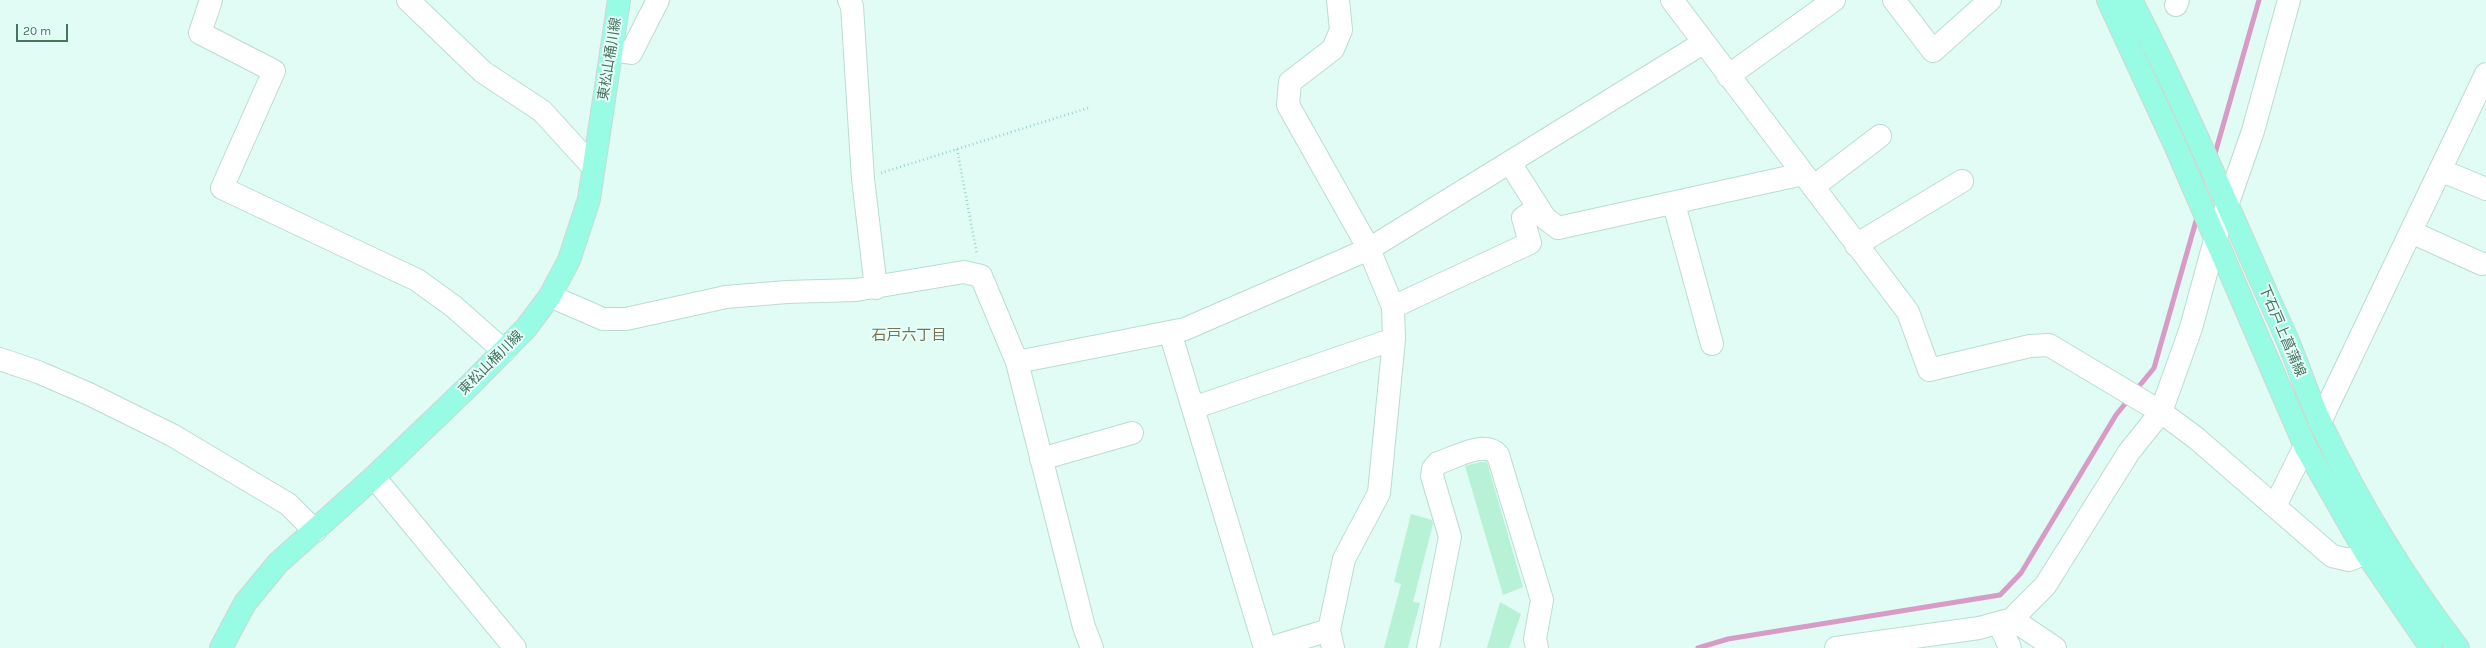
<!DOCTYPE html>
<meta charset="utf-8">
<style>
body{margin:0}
#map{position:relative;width:2486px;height:648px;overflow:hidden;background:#e0fcf5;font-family:Karla,sans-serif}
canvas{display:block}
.scale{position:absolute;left:16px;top:24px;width:52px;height:18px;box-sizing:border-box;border:2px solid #48735d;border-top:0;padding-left:5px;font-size:12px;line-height:14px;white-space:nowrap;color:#48735d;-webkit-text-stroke:3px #e7fff9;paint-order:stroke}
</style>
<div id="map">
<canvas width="2486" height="648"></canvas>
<div class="scale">20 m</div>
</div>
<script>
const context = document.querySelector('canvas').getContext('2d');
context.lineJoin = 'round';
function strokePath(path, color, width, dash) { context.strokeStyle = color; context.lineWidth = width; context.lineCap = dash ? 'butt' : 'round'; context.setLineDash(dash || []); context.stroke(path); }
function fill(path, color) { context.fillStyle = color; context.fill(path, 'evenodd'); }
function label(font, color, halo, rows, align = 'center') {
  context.font = font + ' Karla,"Noto Sans JP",sans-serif'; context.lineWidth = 4; context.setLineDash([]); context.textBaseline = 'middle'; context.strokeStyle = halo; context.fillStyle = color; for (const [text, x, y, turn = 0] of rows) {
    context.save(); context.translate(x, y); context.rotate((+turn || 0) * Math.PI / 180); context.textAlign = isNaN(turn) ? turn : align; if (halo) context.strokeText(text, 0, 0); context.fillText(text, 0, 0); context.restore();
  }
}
strokePath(new Path2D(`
 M2214,157L2259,0
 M2136,390L2154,368L2198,214
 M1698,648L1728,639L2000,595L2021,573L2116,415L2129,399`), '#d79bc6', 5);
fill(new Path2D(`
 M1480,462H1487L1523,587L1503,595L1465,466Z
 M1411,514L1432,520L1433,524L1413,602L1420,603L1408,648H1384L1401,584L1394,582Z
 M1500,602L1521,614L1509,648H1487Z`), '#b8f2d6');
const minor = new Path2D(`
 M211,0L200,33L274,71L222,188L417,280L453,306L504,351
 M408,0L483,72L542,111L593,167
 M849,0L852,6L863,179L876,288
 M1672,0L1908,312L1929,370L2030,346L2049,345L2161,412L2196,438L2332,556L2349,560L2366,553
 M1894,0L1933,51L1990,0
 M2176,5L2178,0
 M612,50L631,53L658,0
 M1728,76L1834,0
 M1510,163L1545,218L1558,228L1803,174
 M2440,170L2486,189
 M1813,187L1880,136
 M1674,204L1712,344
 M2411,232L2482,264
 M1856,245L1962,181
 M550,296L603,319H626L726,297L787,292L856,290L964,272L981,276L1017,362L1084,627L1092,648
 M1393,307L1530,243L1523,218L1538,207
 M1170,332L1265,648
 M0,359L38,372L89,394L172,435L288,504L315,531
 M1017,362L1185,329L1369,249L1703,43
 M1193,408L1394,339
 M2320,422L2486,74
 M1041,459L1132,433
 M374,477L515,648
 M2275,506L2305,446
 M2012,619L2055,648
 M1999,623L2010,648
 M1270,648L1329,630
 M1333,648L1329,630L1344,559L1379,493L1394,339L1393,307L1369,249L1288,105L1290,82L1333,49L1341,30L1338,0
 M1428,648L1450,537L1432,476L1433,469L1438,463C1455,458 1485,439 1498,455L1542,600L1535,639L1537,648
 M1836,648L1979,628L2012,619L2045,586L2129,452L2161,412L2191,328L2215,240L2253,131L2289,0`);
const major = new Path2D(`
 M2108,0L2175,145L2305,446L2366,553L2431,648
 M2131,0C2188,110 2236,226 2287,339C2299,367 2308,396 2321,424C2359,503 2404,578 2458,648
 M221,648L245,603L278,563L374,477L472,383L526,328L550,296L569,260L589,199L619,0`);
strokePath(minor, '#baddcf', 24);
strokePath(major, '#ccd8d2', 24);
strokePath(new Path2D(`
 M957,149L977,255
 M881,173L1088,108`), '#9bd6ba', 2.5, [1, 3]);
strokePath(minor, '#fff', 22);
strokePath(major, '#98fce4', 22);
label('14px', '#48735d', '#e7fff9', [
 ["東松山桶川線",610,59,-81],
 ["下石戸上菖蒲線",2282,331,67],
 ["東松山桶川線",491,363,-45]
]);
label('15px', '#7c7353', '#e7fff9', [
 ["石戸六丁目",909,336]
]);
</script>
